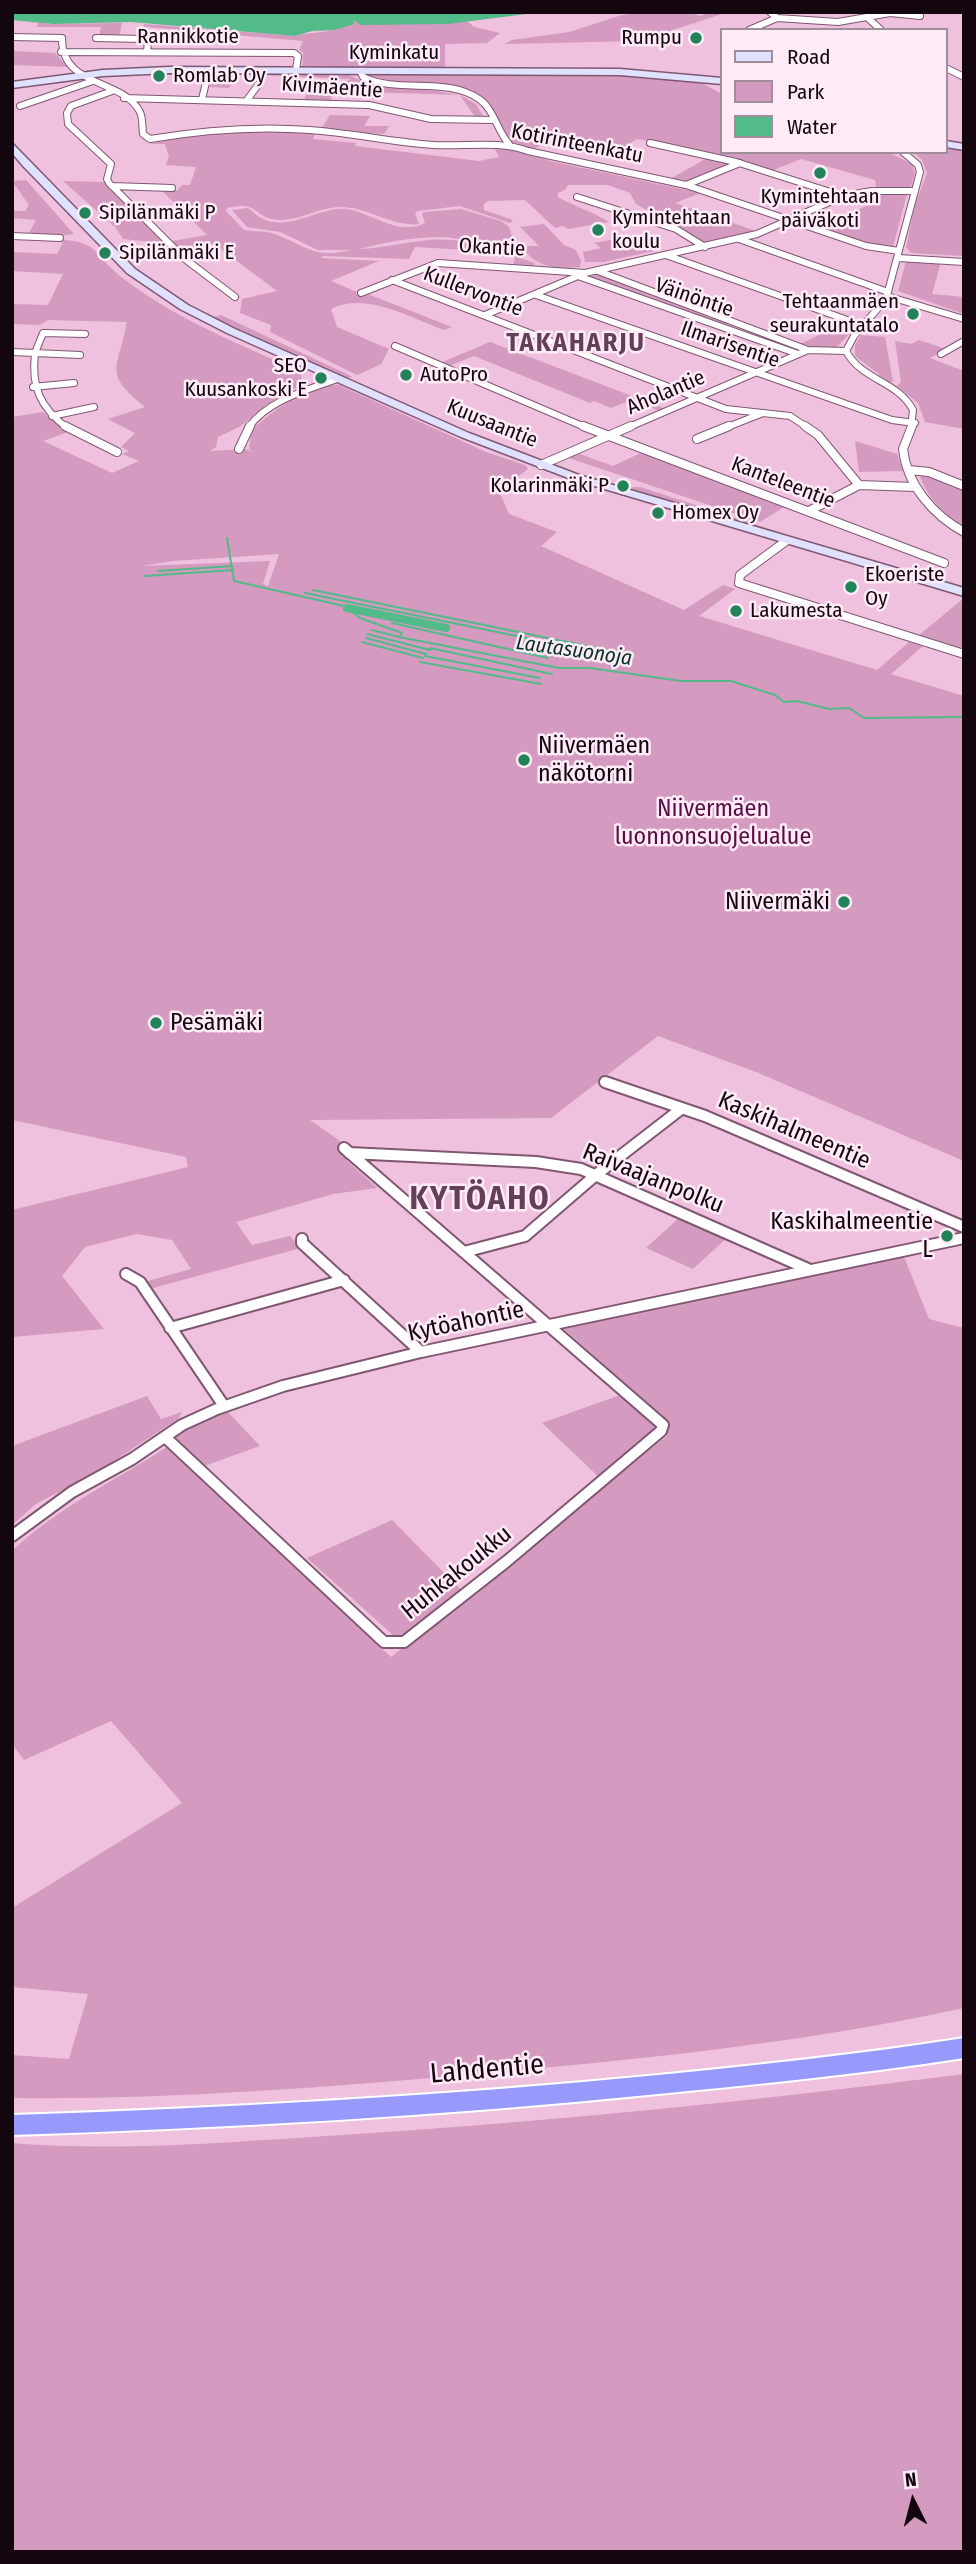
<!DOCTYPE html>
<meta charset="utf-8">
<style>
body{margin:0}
#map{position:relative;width:976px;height:2564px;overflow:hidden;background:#efc1de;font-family:"Fira Sans Condensed",sans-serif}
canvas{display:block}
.frame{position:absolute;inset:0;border:14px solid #14060f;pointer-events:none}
.legend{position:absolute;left:720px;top:28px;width:228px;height:126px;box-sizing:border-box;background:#feebf7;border:2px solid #a08f9a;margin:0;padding:9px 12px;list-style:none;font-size:21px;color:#14060f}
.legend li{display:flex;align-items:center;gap:14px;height:35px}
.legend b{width:35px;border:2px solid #a08f9a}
.north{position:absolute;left:878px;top:2466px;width:70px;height:70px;-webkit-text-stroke:5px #feebf7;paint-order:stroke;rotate:354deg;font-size:19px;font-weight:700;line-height:28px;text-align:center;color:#14060f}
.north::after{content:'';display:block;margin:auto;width:24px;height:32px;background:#14060f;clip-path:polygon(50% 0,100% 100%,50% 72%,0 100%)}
</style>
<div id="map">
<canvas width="976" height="2564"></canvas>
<div class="frame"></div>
<ul class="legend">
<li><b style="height:9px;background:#e0e1fe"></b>Road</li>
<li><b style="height:19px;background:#d49abf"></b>Park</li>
<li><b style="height:19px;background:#53ba8a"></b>Water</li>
</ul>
<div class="north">N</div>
</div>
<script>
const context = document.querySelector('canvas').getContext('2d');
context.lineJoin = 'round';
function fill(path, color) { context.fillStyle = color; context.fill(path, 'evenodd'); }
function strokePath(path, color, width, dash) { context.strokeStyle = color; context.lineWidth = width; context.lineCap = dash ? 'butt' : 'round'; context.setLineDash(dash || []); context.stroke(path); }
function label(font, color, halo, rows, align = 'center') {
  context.font = font + ' "Fira Sans Condensed",sans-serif'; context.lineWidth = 5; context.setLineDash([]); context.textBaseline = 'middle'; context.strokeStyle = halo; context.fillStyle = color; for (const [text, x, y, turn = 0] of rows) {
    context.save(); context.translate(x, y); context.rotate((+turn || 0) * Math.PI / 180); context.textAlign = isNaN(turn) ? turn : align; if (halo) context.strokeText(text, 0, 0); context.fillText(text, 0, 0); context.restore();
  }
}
fill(new Path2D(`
 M650,12H685L701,16L711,12H728L639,41L505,44L512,40L569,32L622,15Z
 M12,20L54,24L122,23L119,37H99L101,27H37L38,23Z
 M352,20H357L361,25L467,21L474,27L500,33L487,43L445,44V67H302L303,52L299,50L303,41L147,27L144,37H140L144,24L295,36C312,31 341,34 352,20Z
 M12,51L55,53L68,67L12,65Z
 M213,73H344L374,86L424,89L460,95L476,104L484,118L475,117L460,95L334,91L330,102L304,101L308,89L327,90L351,79L237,74L229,88L209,87Z
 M379,74L644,76L700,82L722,94V152H888L912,164L915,173L911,187L908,189L876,188L875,180L801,159L771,171L683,147L637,139L621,149L556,136L534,149C528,148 519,146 514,143C496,132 499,104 478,96C443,81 402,89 367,75Z
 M330,115L370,116L364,126H389L384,134L321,129Z
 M316,131L313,139L356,143L355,146L479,161L499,157L495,149L504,148L555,162L701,193L675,203L756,231L705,243L636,204L630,193L608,185H568L565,190L558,193V197C575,207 592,211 609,222L568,229L563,226L555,228L525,200L488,201L484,204V210L513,220L510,223L460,206L418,211L415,213L419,224C391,227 369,207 341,207C317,207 296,224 272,219C253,215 258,201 227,208L226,211L244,230C255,232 267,230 277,235C309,247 313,259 351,250H318L280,232L247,227L232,210L248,208C253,211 256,216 261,218C287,233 320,206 347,209C372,213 400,237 425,223L422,214L424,212L461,209L501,221L509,227L514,243C494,251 463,237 440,237C414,237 384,242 360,249C383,248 406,242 429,240C466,237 500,251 534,263V266L513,265L515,258L505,252L415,247L409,259L323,256L321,258L379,261L331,281L357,292L356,294L365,293L452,327L444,330C411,318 365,291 331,309L337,327L389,349L381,364L357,375L270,332L271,325L240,313L242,299L277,291L214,244L180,250L172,241L207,235L159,188L177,191L182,185H190L196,167L166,165L169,157L165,144H149L209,132Z
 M946,147L964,149V256L911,253L906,247L915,205L927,173L922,160L913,152H946Z
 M709,157L733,164L686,183L670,179Z
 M26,180L74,234L59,236L28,235L36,220L12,218V211H25L29,205L12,181Z
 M63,181L104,182L164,243L123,239L116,228Z
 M854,194H907L893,247L876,246L820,227L877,201Z
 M544,224L564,245L576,250L581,261L580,267C559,269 536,268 524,249L528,246H539L520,227Z
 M619,234L622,236L617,240L623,243L631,241L626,238L631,236L654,251L603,262H585L583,252L601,248L594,243L615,239L611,235Z
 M64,240C99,242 95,256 120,276C173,318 239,344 301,372L302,385L281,395L239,427L218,437L216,447L210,451L245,449L254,452L249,449L252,429C275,410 307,383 339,385L486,452L525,465L528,469L499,491L509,514L557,532L541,546L684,610L723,585L735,589L699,616L877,670L909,642L923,646L891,674L964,696V1161L756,1072L658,1036L551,1118L310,1120L353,1150L342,1156L377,1188L333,1194L236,1222L252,1245L290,1236L301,1248L149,1289L144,1282L191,1269L172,1240L137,1234L85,1247L62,1276L104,1329L12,1337V1210L188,1167L186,1157L12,1120V417L43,412L68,432L43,441L112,473L139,461L122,454L129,451L121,447L135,433L108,419L145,407C102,372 118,370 127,322L48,320L40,325L12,324V304L48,305L63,274L12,271V252L57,254ZM279,554L268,586L263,584L270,561L141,566L173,561Z
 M906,261L941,262L932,294L964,297V314L898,291Z
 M597,274L727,321L730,323L725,325L587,278Z
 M221,315L351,376L352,377L344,379L210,318Z
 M844,323L856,327L836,348H813L800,344Z
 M861,335L885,337L893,381L889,382L855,356V345Z
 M919,340L946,349L930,358L964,371V429L925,422L918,403L897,386L901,382L895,341L911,344Z
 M490,342L666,409L660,411L631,400L611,408L594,401L590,403L474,356L449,366L440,363Z
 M855,441L897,454L903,471L859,472Z
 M643,452L786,506L760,522L566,457L577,453L613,466Z
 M925,474L964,488V526C943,514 929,499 920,477Z
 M633,487H640L785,534L782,536L629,491Z
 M964,598V650L918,636Z
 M682,1215L729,1236L693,1269L646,1248Z
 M902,1252L929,1319L964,1328V2008C800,2044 633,2060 466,2075C315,2088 164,2100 12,2098V2055L69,2059L88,1994L12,1987V1908L182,1803L111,1721L24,1760L12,1744V1551C58,1507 115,1481 167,1447L391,1657L667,1436L670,1423L564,1329Z
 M620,1395L655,1423L656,1429L600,1478L542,1423Z
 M147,1396L161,1419L182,1412L178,1419L98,1471L36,1504L12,1525V1446Z
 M226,1410L260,1446L204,1466L173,1438L200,1420Z
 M392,1520L461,1590L405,1635L394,1636L307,1558Z
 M964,2074V2552H12V2143C122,2152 231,2142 341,2135C549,2122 756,2101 964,2074Z`), '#d49abf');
fill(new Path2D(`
 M12,12H542L448,24L361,25L353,20L354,24L335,30L312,31L295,36L131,22L54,24L12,20Z`), '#53ba8a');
strokePath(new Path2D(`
 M227,538L234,581L344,606L360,618L402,633L399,637L559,668H590L681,681H731L775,695L784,702L797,701L829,709L849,708L864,718L964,717
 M158,571L232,566
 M145,576L233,570
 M313,590L626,654
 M305,593L615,656
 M392,623L548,658
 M372,630L399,637
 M367,634L430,650
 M366,638L426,654
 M362,642L423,658
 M430,648L552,674
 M425,656L540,678
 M420,662L541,684`), '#53ba8a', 2);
strokePath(new Path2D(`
 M347,608L446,628`), '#53ba8a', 8);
const streetFar2 = new Path2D(`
 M777,18L838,22L890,13L920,16
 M869,19L881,30
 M749,30L777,18L770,12
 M12,37L62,38C61,88 123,78 140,112C143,118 142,127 143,134L150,139C203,130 256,126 310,130C351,133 392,142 433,145C464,147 499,140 528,151L686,185L866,246L899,251
 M96,38L144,39L148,41L147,52
 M61,52L294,53L298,56L296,70
 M946,68L964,77
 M360,71L363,77C399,94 446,76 479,99C494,109 497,131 509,144
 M112,91L71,106L67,113L68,124L111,164L107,179L109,183L185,259L235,297
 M124,98L369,105L431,119L494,120
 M202,99L209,70
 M247,100L258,85
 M20,106L93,81
 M650,143L736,162L843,196
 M903,152L918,165L920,172L886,299L854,336L846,351C861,380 898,381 913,410L911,428
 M686,185L740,163
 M112,186L172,188
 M577,197L676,229L705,247
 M12,236L60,238
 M739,239L888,292
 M666,255L864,326
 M898,258L964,262
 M598,271L808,350
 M578,276L798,354
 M392,280L726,409L790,416L808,428
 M361,293L438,263L585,273
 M536,295L892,420L915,423
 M887,296L964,319
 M485,315L585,273L757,234L843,196L872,191H915
 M395,346L587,428
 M12,352L35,353C31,387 40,407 67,428
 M941,354L964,341
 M80,355L35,353L43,333L85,334
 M33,387L74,383
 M52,416L94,407
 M248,428C268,400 307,390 337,379
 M627,428L808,350L846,351
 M725,428L763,413`);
const streetFar1 = new Path2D(`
 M65,426L117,452
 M583,426L944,563
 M805,426L818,435L859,485L915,487
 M912,426L903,449C907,485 933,515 964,532
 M697,439L729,426
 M239,449L250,426
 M541,465L631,426
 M909,470L929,472L964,486
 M809,511L859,485
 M786,541L740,575L739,583L964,654`);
const street = new Path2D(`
 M605,1082L705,1116L964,1227
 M349,1153L536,1162L581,1169L808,1269
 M302,1239V1243L421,1352
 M464,1252L525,1236L597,1174L681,1109
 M126,1274L140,1282L224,1406
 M170,1328L344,1280
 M165,1437L384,1642H404L507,1561L661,1431L663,1425L344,1148
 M12,1536L72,1492L132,1459L182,1425L217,1409L283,1386L421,1352L964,1238`);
const secondary = new Path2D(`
 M169,67L620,69L722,78V84L620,75L169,73L103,76L12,88V82L103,70Z
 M946,141L964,144V150L946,147Z
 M12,143L135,269L188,305L235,329L469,433L579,475L964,588V596L571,479L461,437L227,333L180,309L127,273L23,166L12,153Z`);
const highway = new Path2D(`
 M964,2038V2058C862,2074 760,2084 658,2094C443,2116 228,2128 12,2135V2115C228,2108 443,2096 658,2075C760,2065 862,2054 964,2038Z`);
strokePath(streetFar2, '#7f5771', 8);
strokePath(streetFar1, '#7f5771', 10);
strokePath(street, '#7f5771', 14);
strokePath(secondary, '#7f5771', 3);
strokePath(highway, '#fff', 4);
strokePath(streetFar2, '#fff', 6);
strokePath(streetFar1, '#fff', 8);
strokePath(street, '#fff', 10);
fill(secondary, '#e0e1fe');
fill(highway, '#979afb');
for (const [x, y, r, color] of [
 [696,38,7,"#22825a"],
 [159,76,7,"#22825a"],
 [820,173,7,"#22825a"],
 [85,213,7,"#22825a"],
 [598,230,7,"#22825a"],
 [105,253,7,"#22825a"],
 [913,314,7,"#22825a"],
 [406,375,7,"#22825a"],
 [321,378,7,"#22825a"],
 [623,486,7,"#22825a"],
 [658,513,7,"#22825a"],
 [851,587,7,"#22825a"],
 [736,611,7,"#22825a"],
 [524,760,7,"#22825a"],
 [844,902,7,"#22825a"],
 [156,1023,7,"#22825a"],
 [947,1236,7,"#22825a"]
]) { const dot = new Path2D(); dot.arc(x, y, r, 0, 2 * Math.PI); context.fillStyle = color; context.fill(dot); strokePath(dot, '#feebf7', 2.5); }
label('21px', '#14060f', '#feebf7', [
 ["Rannikkotie",188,37],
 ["Kyminkatu",394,53],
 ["Kivimäentie",332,88,4],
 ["Kotirinteenkatu",577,144,11],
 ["Okantie",492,248,3],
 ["Kullervontie",473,292,21],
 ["Väinöntie",694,298,19],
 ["Ilmarisentie",730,345,19],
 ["Aholantie",666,393,-23],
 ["Kuusaantie",492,424,22],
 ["Kanteleentie",783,483,21]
]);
label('21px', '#14060f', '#feebf7', [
 ["Rumpu",682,38,"right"],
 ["Romlab Oy",173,76],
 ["Kymintehtaan",820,197,"center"],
 ["päiväkoti",820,221,"center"],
 ["Sipilänmäki P",99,213],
 ["Kymintehtaan",612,218],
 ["koulu",612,242],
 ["Sipilänmäki E",119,253],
 ["Tehtaanmäen",899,302,"right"],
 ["seurakuntatalo",899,326,"right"],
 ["SEO",307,366,"right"],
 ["Kuusankoski E",307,390,"right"],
 ["AutoPro",420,375],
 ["Kolarinmäki P",609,486,"right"],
 ["Homex Oy",672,513],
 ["Ekoeriste",865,575],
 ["Oy",865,599],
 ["Lakumesta",750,611]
], 'left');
label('italic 21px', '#043320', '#feebf7', [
 ["Lautasuonoja",574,651,8]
]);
label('24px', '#14060f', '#feebf7', [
 ["Niivermäen",538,746],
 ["näkötorni",538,774],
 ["Niivermäki",830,902,"right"],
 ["Pesämäki",170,1023],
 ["Kaskihalmeentie",933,1222,"right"],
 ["L",933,1250,"right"]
], 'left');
label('24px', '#570e44', '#feebf7', [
 ["Niivermäen",713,809],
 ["luonnonsuojelualue",713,837]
]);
label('24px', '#14060f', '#feebf7', [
 ["Kaskihalmeentie",794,1131,23],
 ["Raivaajanpolku",653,1179,22],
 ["Kytöahontie",466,1322,-12],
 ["Huhkakoukku",457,1573,-39]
]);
context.letterSpacing = '2px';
label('bold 26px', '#653f58', '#feebf7', [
 ["TAKAHARJU",576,344]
]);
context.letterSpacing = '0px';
label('28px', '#14060f', '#feebf7', [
 ["Lahdentie",487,2070,-5]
]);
context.letterSpacing = '2px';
label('bold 32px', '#653f58', '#feebf7', [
 ["KYTÖAHO",480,1200]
]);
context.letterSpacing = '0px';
</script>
